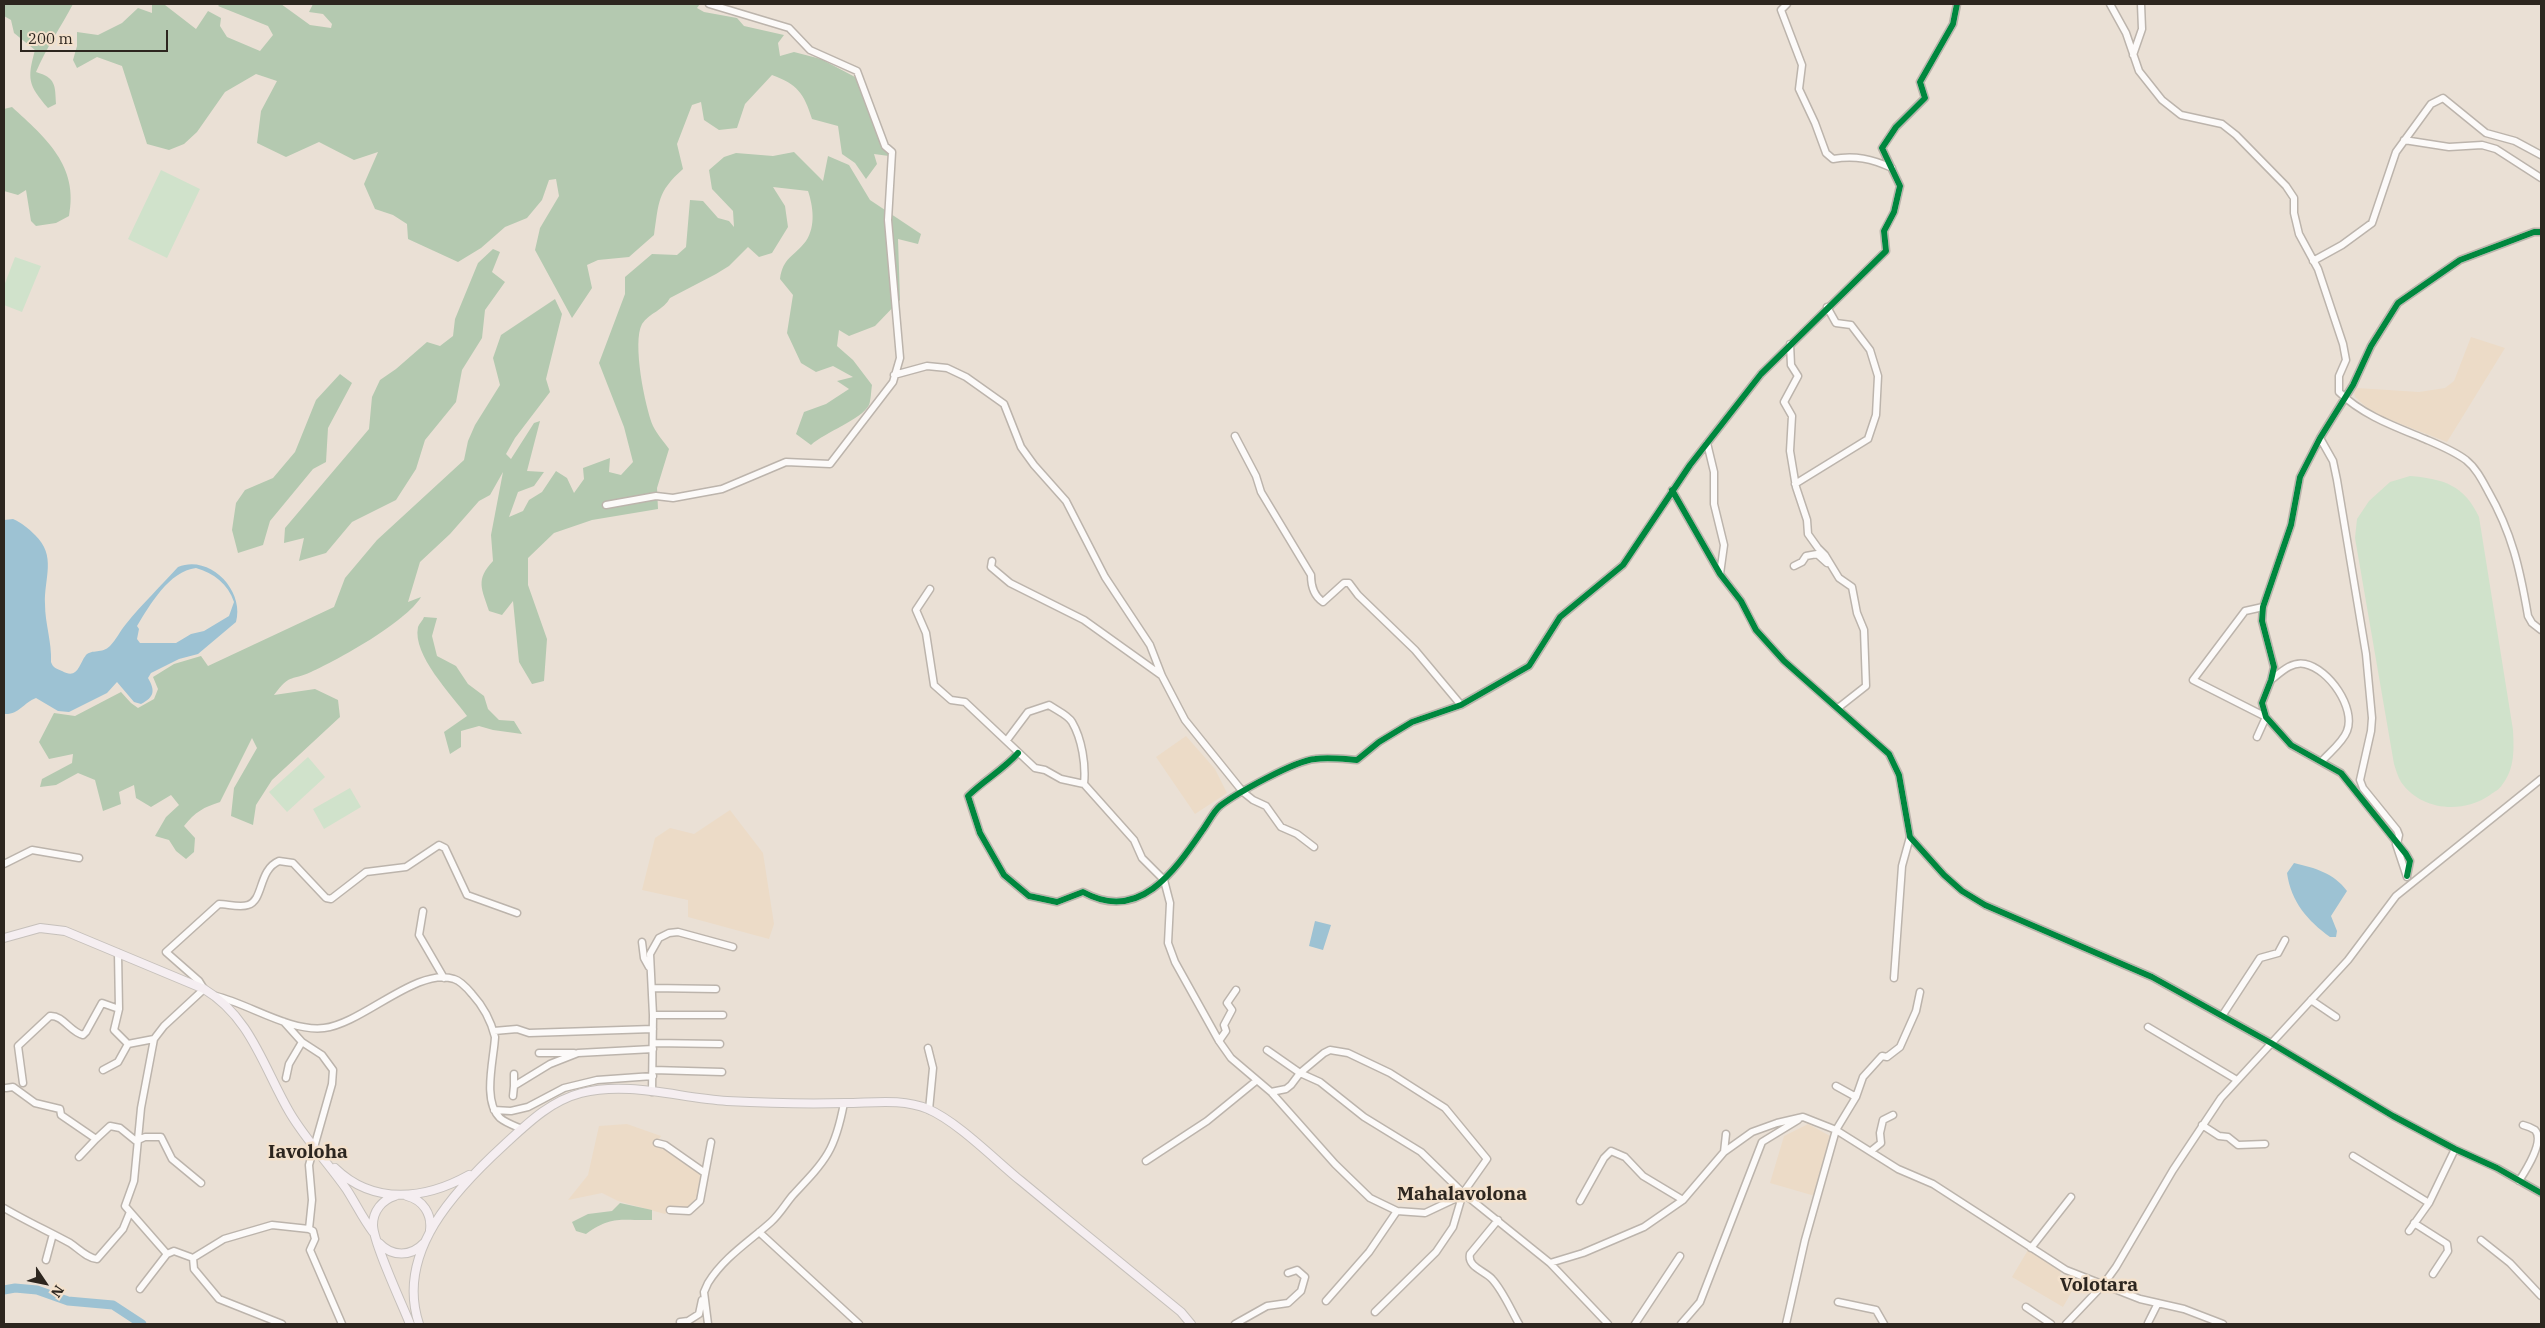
<!DOCTYPE html>
<style>
body{margin:0}
#map{position:relative;width:2545px;height:1328px;overflow:hidden;background:#eae0d5;font-family:"IBM Plex Serif",serif}
canvas{display:block}
.frame{position:absolute;inset:0;border:5px solid #2d261f;pointer-events:none}
.north{position:absolute;left:20px;top:1258px;width:50px;height:50px;-webkit-text-stroke:4px #f3e1cc;paint-order:stroke;rotate:124deg;font-size:14px;font-weight:700;line-height:20px;text-align:center;color:#2d261f}
.north::after{content:'';display:block;margin:auto;width:18px;height:22px;background:#2d261f;clip-path:polygon(50% 0,100% 100%,50% 72%,0 100%)}
.scale{position:absolute;left:20px;top:30px;width:148px;height:22px;box-sizing:border-box;border:2px solid #2d261f;border-top:0;padding-left:6px;font-size:15px;line-height:18px;white-space:nowrap;color:#2d261f;-webkit-text-stroke:4px #f3e1cc;paint-order:stroke}
</style>
<div id="map">
<canvas width="2545" height="1328"></canvas>
<div class="frame"></div>
<div class="north">N</div>
<div class="scale">200 m</div>
</div>
<script>
const context = document.querySelector('canvas').getContext('2d');
context.lineJoin = 'round';
function fill(path, color) { context.fillStyle = color; context.fill(path, 'evenodd'); }
function strokePath(path, color, width, dash) { context.strokeStyle = color; context.lineWidth = width; context.lineCap = dash ? 'butt' : 'round'; context.setLineDash(dash || []); context.stroke(path); }
function label(font, color, halo, rows, align = 'center') {
  context.font = font + ' "IBM Plex Serif",serif'; context.lineWidth = 5; context.setLineDash([]); context.textBaseline = 'middle'; context.strokeStyle = halo; context.fillStyle = color; for (const [text, x, y, turn = 0] of rows) {
    context.save(); context.translate(x, y); context.rotate((+turn || 0) * Math.PI / 180); context.textAlign = isNaN(turn) ? turn : align; if (halo) context.strokeText(text, 0, 0); context.fillText(text, 0, 0); context.restore();
  }
}
fill(new Path2D(`
 M2471,337L2505,348L2447,442L2373,413L2355,397L2354,393L2357,388L2419,392L2445,388L2454,381Z
 M1186,736L1215,769L1227,793L1195,814L1156,757Z
 M730,810L763,853L774,924L769,939L688,917V900L642,890L655,838L670,828L694,834Z
 M627,1124L661,1136L657,1142L704,1174L700,1201L689,1211L670,1210L665,1214L618,1201L602,1193L568,1200L588,1175L599,1126Z
 M1808,1124L1832,1137L1815,1196L1770,1183L1784,1136Z
 M2028,1250L2062,1270L2060,1275L2076,1284L2063,1307L2012,1277Z`), '#ecdbc7');
fill(new Path2D(`
 M161,170L200,189L167,258L128,239Z
 M15,257L41,266L22,312L4,305V286Z
 M2410,476C2444,479 2464,485 2479,517L2513,730C2514,749 2515,769 2502,785C2500,789 2494,792 2490,795C2463,814 2421,811 2401,782C2398,777 2396,770 2394,764L2355,538L2357,519L2369,501L2390,482Z
 M308,757L325,777L287,812L269,792Z
 M350,788L361,807L324,829L313,809Z`), '#d0e2cb');
fill(new Path2D(`
 M4,4H73C61,27 46,48 36,72C56,78 55,85 56,104L48,108C28,85 27,79 35,50L14,33L11,20L4,16Z
 M220,4H281L310,25L331,28L332,24L323,14L309,12L313,4H700L697,8L704,12L737,18L744,26L784,35L778,43L780,56L794,52L821,59L855,77L883,131L889,156L874,154L877,164L866,179L855,163L842,154L838,126L812,119C804,93 797,84 772,75L745,104L737,128L719,130L704,120L701,102L692,105L677,144L683,169C657,192 659,202 654,235L629,257L598,260L587,265L592,288L572,318L535,250L540,228L559,196L556,179L549,180L542,200L527,218L505,227L481,248L458,262L408,239L407,224L393,215L375,209L364,184L378,152L354,160L319,142L286,157L257,143L261,111L277,81L256,74L225,92L197,132L184,144L169,150L147,144L122,66L97,57L77,68L73,60L77,46V32L98,35L122,23L138,8L152,13V5H165L196,29L208,11L221,18L220,26L227,37L260,51L273,35L268,26L218,6Z
 M12,107C46,138 79,166 69,216L56,223L36,226L31,221L26,190L18,195L4,191V109Z
 M794,152L823,181L828,156L849,165L870,200L921,234L918,244L898,239L900,300L875,326L849,336L839,330L837,346L853,360L872,385C871,391 871,400 869,405C861,420 825,432 811,445L796,434L804,412L826,404L849,389L837,381L853,377L833,366L816,372L801,363L787,333L793,295L780,279C783,257 794,257 806,241C816,226 813,206 808,191L773,187L785,206L788,227L772,253L759,257L748,247L729,266L716,274L670,298C664,310 649,313 642,324C632,342 645,407 653,426C657,434 664,442 669,449L657,488L658,509L592,520L554,533L528,558V585L547,639L544,681L532,684L519,662L513,601L502,615L489,611C482,589 475,580 493,561L491,535L503,472L490,495L479,501L450,534L420,562L408,602L421,597C406,622 338,660 311,672C288,682 291,673 274,695L315,689L338,700L340,717L272,780L256,805L253,825L231,816L234,788L257,748L252,738L220,802C204,807 195,812 184,826L195,838L194,852L186,859L176,851L169,840L155,836L166,817L179,805L171,795L151,807L136,798L134,785L119,792L121,804L103,811L95,780L78,773L56,785L40,787L42,779L72,763L73,754L49,759L39,742L54,713L75,716L121,692L131,703L138,708L154,699L158,689L153,677L174,664L201,656L208,666L334,607L345,578L377,540L464,460L468,441L475,425L500,385L493,358L501,335L555,299L562,314L546,379L550,392L515,438L506,454L511,459L534,423L540,421L527,471L544,472L534,486L518,492L509,517L523,511L529,500L542,492L556,471L567,478L574,493L584,479L583,468L610,458L609,472L621,475L633,462L624,427L599,363L625,294V277L652,254L677,255L686,247L690,200L703,201L718,218L729,221L734,227L733,211L712,189L709,170L724,157L736,153L773,156Z
 M493,249L500,252L492,272L505,282L485,310L482,338L462,370L456,402L425,440L416,469L396,500L352,522L326,553L299,561L304,538L284,543L285,528L369,429L372,397L380,380L396,369L427,342L440,346L453,336L455,319L478,263Z
 M340,374L352,383L328,428L326,462L313,469L270,521L263,545L238,553L232,530L236,503L245,490L273,478L295,452L316,400Z
 M424,617L437,618L432,636L437,656L456,666L468,684L484,696L488,709L499,720L514,721L522,734L493,730L479,726L461,731V747L450,754L444,732L467,716C452,695 412,655 418,627C419,624 423,620 424,617Z
 M620,1203L652,1210V1220C622,1221 612,1215 586,1234L576,1231L572,1222L588,1214L612,1211Z`), '#b4c9b0');
fill(new Path2D(`
 M13,519C22,523 28,528 35,535C57,556 44,578 45,604C45,624 52,642 51,662C53,668 57,669 62,671C78,680 79,664 86,655C92,649 102,654 110,646C116,640 120,631 126,624C142,604 161,586 178,567C210,554 245,591 236,622L198,654L179,659L151,673L148,678C155,690 155,697 141,704L134,702L117,682L107,693L69,712L58,711L36,698C23,703 19,715 4,714V520ZM196,568C214,573 228,584 234,602L229,616L204,631L191,634L176,643H140L137,639L139,629L137,626C150,605 169,571 196,568Z
 M2294,863C2315,868 2334,873 2347,891L2331,916L2337,931L2336,937H2330C2308,921 2291,902 2287,873Z
 M1315,921L1331,925L1323,950L1309,946Z`), '#9dc2d3');
strokePath(new Path2D(`
 M4,1290L15,1288L37,1290L68,1301L113,1305L142,1324`), '#9dc2d3', 9);
const minor = new Path2D(`
 M1787,4L1781,10L1802,65L1799,89L1815,123L1826,153L1833,159C1855,155 1872,159 1892,168
 M2110,4L2126,33L2139,71L2162,100L2181,115L2222,124L2236,135L2286,186L2294,198V213L2299,234L2318,269L2343,344L2346,360L2339,376V392C2362,415 2396,427 2425,439C2439,445 2454,451 2466,460C2476,468 2482,480 2488,491C2512,533 2520,569 2528,616L2532,623L2541,630
 M2133,55L2142,29L2141,4
 M2404,140L2449,147L2482,145L2496,149L2541,178
 M2313,261L2342,245L2372,223L2396,152L2431,104L2443,98L2486,133L2515,141L2541,155
 M1790,344L1791,365L1798,376L1784,402L1792,416L1790,451L1796,487L1807,520L1808,534L1818,548L1825,555L1839,578L1852,587L1857,613L1864,630L1866,686L1838,708
 M894,375L927,366L947,368L966,377L1004,404L1021,447L1034,465L1066,501L1105,577L1150,645L1162,676L1185,720L1243,792L1253,800L1266,806L1281,827L1297,834L1314,847
 M1235,436L1256,476L1261,492L1311,575C1311,586 1314,596 1323,602L1344,583H1349L1358,595L1415,650L1461,705
 M2320,438L2333,461L2337,480L2366,654L2372,718L2371,731L2360,780L2363,788L2397,830L2399,835L2397,844
 M1707,443L1714,472V504L1724,545L1720,574
 M1795,484L1868,439L1876,415L1878,376L1870,350L1851,325L1836,323L1827,307
 M1672,490L1720,574L1741,601L1756,630L1784,661L1889,754L1899,775L1910,837L1944,875L1962,891L1985,905L2152,977L2271,1043L2393,1116L2455,1149L2497,1168L2541,1193
 M606,505L656,496L673,498L722,489L786,462L830,464L893,382L900,358L888,220L892,152L885,146L857,71L810,50L789,28L709,4
 M992,561L991,567L1010,583L1084,620L1161,675
 M1794,566L1802,562L1806,556L1817,554L1827,563
 M930,589L916,610L926,633L934,685L951,700L965,702L1035,768L1045,770L1061,779L1084,784L1134,840L1142,858L1164,880L1170,903L1168,943L1175,962L1219,1041L1231,1058L1271,1092L1335,1164L1370,1198L1397,1211L1425,1213L1461,1196
 M2271,680C2281,672 2292,661 2305,664C2329,669 2356,708 2347,731C2343,742 2330,752 2322,761
 M2257,737L2266,717L2193,680L2245,611L2263,607
 M1007,740L1028,712L1049,705C1056,710 1068,715 1072,722C1082,739 1086,765 1084,784
 M1018,753C1003,770 984,780 968,796L980,833L1004,875L1029,896L1057,902L1083,892C1139,923 1174,872 1202,831C1208,823 1213,812 1220,806C1237,793 1294,761 1315,759C1329,757 1343,759 1357,760L1379,742L1412,722L1461,705L1529,666L1560,617L1623,565L1690,465L1761,374L1886,251L1884,231L1894,212L1900,186L1882,148L1896,127L1925,98L1920,82L1953,24L1957,4
 M2396,844L2407,877
 M4,864L32,850L79,858
 M2407,876L2410,861L2406,854L2341,773L2291,745L2266,717L2262,703L2271,680L2274,667L2262,621L2263,607L2291,525L2300,477L2320,438L2353,385L2371,346L2398,303L2460,260L2534,232H2541
 M423,911L419,935L444,978
 M642,942L644,958L649,967
 M118,953L119,1009L114,1030L128,1044
 M1894,978L1902,866L1910,837
 M652,988L716,989
 M216,996C249,1004 290,1032 324,1028C362,1024 418,966 454,979C461,981 467,988 472,994C483,1006 491,1021 495,1037C494,1059 482,1101 500,1118C506,1123 515,1126 522,1129
 M2311,1000L2336,1017
 M653,1015H723
 M2222,1016L2260,958L2278,953L2285,940
 M2148,1027L2237,1080
 M494,1031L517,1029L529,1033L653,1029
 M1219,1041L1226,1031L1224,1025L1232,1010L1227,1003L1236,990
 M653,1043L720,1044
 M928,1048L933,1068L929,1110
 M1267,1050L1300,1073L1320,1082L1364,1117L1421,1152L1463,1193L1550,1263L1608,1324
 M539,1053H574
 M103,1070L118,1062L128,1044L154,1039
 M653,1070L722,1072
 M514,1074V1086L550,1064L578,1053L653,1049
 M286,1078L289,1064L302,1042
 M23,1083L18,1046L50,1016C63,1015 70,1032 83,1035L86,1032L102,1003L119,1009
 M1836,1086L1856,1097
 M6,1088L13,1087L35,1103L60,1109L61,1115L96,1139L110,1126L120,1128L136,1141L145,1137H161L172,1159L201,1183
 M652,1092L653,1015L650,954L659,938L669,933L678,932L733,947
 M1271,1092L1286,1089L1291,1085L1300,1073L1324,1053L1330,1050L1348,1053L1390,1073L1445,1108L1487,1159L1463,1193L1453,1227L1436,1252L1375,1312
 M513,1096L514,1086
 M494,1110L511,1111L528,1107L564,1088L597,1080L653,1076
 M2202,1125L2219,1136L2228,1137L2238,1145L2265,1144
 M657,1143L665,1145L705,1173
 M1871,1151L1881,1143L1880,1133L1883,1120L1893,1115
 M1724,1152L1726,1134
 M2353,1156L2429,1203
 M79,1157L96,1139
 M1146,1161L1207,1121L1256,1081
 M2519,1181C2526,1170 2545,1141 2535,1130C2532,1128 2527,1126 2523,1125
 M1580,1201L1604,1158L1611,1151L1625,1157L1643,1176L1683,1200
 M4,1208C26,1221 48,1231 70,1243C79,1249 87,1258 97,1259L123,1229L130,1212
 M670,1210L689,1211L700,1201L711,1142
 M1498,1220L1470,1254C1467,1267 1485,1271 1492,1279C1503,1291 1511,1310 1519,1324
 M2414,1223L2447,1244L2448,1251L2433,1274
 M309,1229L313,1231L315,1239L310,1250L342,1324
 M2409,1231L2429,1203L2455,1149
 M759,1232L859,1324
 M2481,1240L2510,1263L2541,1296
 M2031,1248L2071,1197
 M167,1254L125,1206L134,1181L141,1108L154,1039L164,1026L204,989L199,981L166,952L219,904C227,904 240,908 248,905C264,900 258,870 279,861L293,863L326,898L331,899L366,872L406,867L439,845L445,848L467,895L517,913
 M193,1258L194,1269L219,1299L282,1324
 M46,1260L53,1234
 M1550,1263L1583,1253L1644,1227L1683,1200L1724,1152L1752,1132L1777,1123L1803,1117L1836,1130L1898,1169L1933,1184L2066,1270L2140,1299L2184,1309L2223,1324
 M140,1289L167,1254L174,1251L193,1258L224,1239L272,1225L309,1229L312,1200L309,1165L332,1084L333,1070L322,1055L302,1042L284,1022
 M1326,1301L1369,1252L1397,1211
 M1838,1302L1876,1310L1884,1324
 M2026,1307L2051,1324
 M680,1322L688,1321L699,1314L702,1300
 M2148,1323L2157,1305
 M708,1324L704,1292L708,1283C724,1257 750,1241 771,1222C780,1214 786,1203 793,1195C826,1160 835,1151 844,1103
 M1235,1324L1267,1306L1288,1303L1301,1291L1305,1277L1297,1270L1288,1273
 M1635,1324L1680,1256
 M1681,1324L1700,1302L1762,1142L1798,1120
 M1786,1324L1805,1240L1836,1130L1856,1097L1863,1077L1882,1056L1887,1057L1900,1047L1916,1011L1920,992
 M2066,1324L2103,1285L2116,1267L2173,1170L2221,1098L2348,960L2396,896L2541,779`);
const major = new Path2D(`
 M4,938L40,928L65,931L204,989C251,1017 264,1069 290,1113C306,1140 329,1164 347,1190C356,1204 363,1219 373,1232
 M335,1168C374,1206 426,1199 469,1175
 M395,1196C382,1200 373,1211 373,1225C373,1242 402,1304 410,1324
 M407,1196C423,1200 432,1214 430,1230
 M379,1243C392,1257 411,1257 424,1243
 M419,1324C395,1252 456,1189 504,1145C527,1124 550,1101 581,1093C629,1081 679,1098 727,1101C766,1103 806,1104 845,1103C872,1103 902,1098 928,1109C958,1122 995,1160 1021,1181C1074,1225 1127,1268 1181,1312L1191,1324`);
strokePath(minor, '#bcb4ac', 9);
strokePath(major, '#c6c0bb', 10);
strokePath(minor, '#fcfaf9', 6);
strokePath(major, '#f5eef1', 8);
strokePath(new Path2D(`
 M1672,490L1720,574L1741,601L1756,630L1784,661L1889,754L1899,775L1910,837L1944,875L1962,891L1985,905L2152,977L2271,1043L2393,1116L2455,1149L2497,1168L2541,1193
 M1018,753C1003,770 984,780 968,796L980,833L1004,875L1029,896L1057,902L1083,892C1139,923 1174,872 1202,831C1208,823 1213,812 1220,806C1237,793 1294,761 1315,759C1329,757 1343,759 1357,760L1379,742L1412,722L1461,705L1529,666L1560,617L1623,565L1690,465L1761,374L1886,251L1884,231L1894,212L1900,186L1882,148L1896,127L1925,98L1920,82L1953,24L1957,4
 M2407,876L2410,861L2406,854L2341,773L2291,745L2266,717L2262,703L2271,680L2274,667L2262,621L2263,607L2291,525L2300,477L2320,438L2353,385L2371,346L2398,303L2460,260L2534,232H2541`), '#00873e', 6);
label('bold 19px', '#2d261f', '#f3e1cc', [
 ["Iavoloha",308,1153],
 ["Mahalavolona",1462,1195],
 ["Volotara",2099,1286]
]);
</script>
